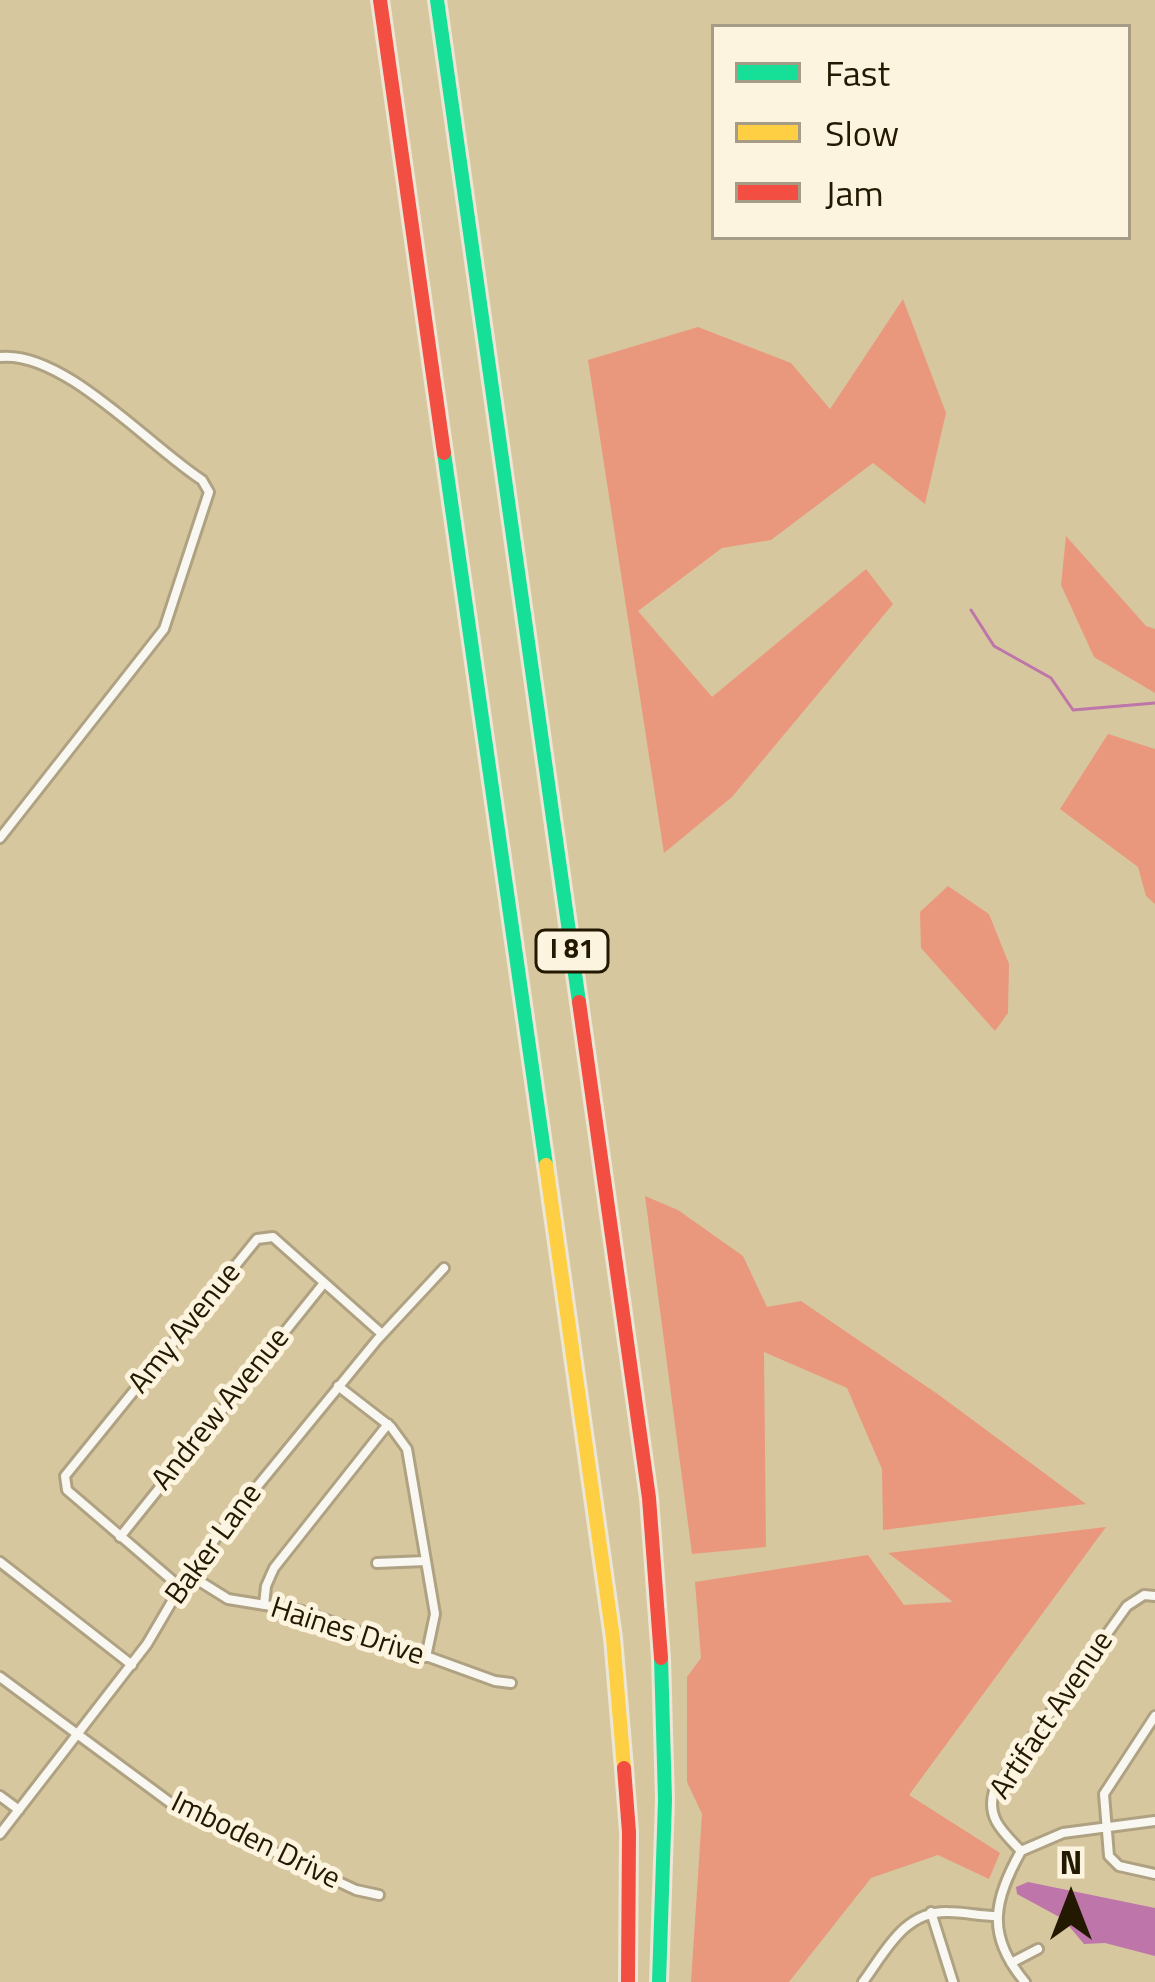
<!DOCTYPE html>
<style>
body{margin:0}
#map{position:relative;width:1155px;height:1982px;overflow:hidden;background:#d7c79f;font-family:"Titillium Web",sans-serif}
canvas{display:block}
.legend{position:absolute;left:711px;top:24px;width:420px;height:216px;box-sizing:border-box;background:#fdf4df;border:3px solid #a69c86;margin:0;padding:15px 21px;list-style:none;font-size:36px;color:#231800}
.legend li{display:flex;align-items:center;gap:24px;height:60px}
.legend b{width:60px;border:3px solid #a69c86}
.north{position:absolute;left:1011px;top:1838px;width:120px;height:120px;-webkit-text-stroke:9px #fdf4df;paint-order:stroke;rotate:0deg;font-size:33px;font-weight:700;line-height:48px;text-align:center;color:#231800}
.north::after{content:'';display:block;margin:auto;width:42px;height:54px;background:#231800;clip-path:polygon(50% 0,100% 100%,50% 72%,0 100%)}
</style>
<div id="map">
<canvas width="1155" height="1982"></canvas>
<ul class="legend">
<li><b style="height:15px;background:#16e098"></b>Fast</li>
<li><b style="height:15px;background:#ffcf43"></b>Slow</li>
<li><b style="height:15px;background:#f24e42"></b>Jam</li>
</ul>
<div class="north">N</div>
</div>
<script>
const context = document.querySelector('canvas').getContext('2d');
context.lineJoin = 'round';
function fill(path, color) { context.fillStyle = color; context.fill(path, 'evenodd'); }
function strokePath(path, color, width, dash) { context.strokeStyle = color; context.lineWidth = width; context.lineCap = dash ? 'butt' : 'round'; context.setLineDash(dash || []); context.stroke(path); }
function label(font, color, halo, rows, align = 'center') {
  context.font = font + ' "Titillium Web",sans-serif'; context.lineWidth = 10; context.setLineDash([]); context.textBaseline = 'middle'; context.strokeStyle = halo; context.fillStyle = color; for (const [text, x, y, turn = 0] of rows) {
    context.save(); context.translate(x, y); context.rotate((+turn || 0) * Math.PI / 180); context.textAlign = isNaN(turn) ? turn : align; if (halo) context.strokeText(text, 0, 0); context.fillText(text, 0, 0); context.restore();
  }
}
fill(new Path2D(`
 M903,299L946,413L925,504L873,463L771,540L722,548L638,611L712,697L866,569L893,604L732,797L664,853L588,360L698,327L791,363L830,409Z
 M1066,536L1146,626L1155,629V693L1094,657L1061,585Z
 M1108,734L1155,749V904L1146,896L1138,867L1060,809Z
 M948,886L989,914L1009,964L1008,1013L995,1031L921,948L920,912Z
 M645,1196L678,1210L743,1256L767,1307L801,1301L939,1395L1086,1504L883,1530L882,1469L847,1388L764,1352L766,1547L692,1554Z
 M1106,1527L909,1795L1000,1853L989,1879L938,1855L871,1878L789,1982H691L702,1814L687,1782V1677L701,1658L695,1582L868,1555L904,1605L953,1602L888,1553Z`), '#ea987d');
fill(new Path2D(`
 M1028,1882L1155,1908V1956L1105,1943L1084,1944L1063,1919L1017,1894L1016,1887Z`), '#bd75aa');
strokePath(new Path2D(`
 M971,610L994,646L1051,678L1073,710L1155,703`), '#bd75aa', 3);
const street = new Path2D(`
 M0,357C63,350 148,445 202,480L209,492L164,629L0,838
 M338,1386L391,1427L407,1449L435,1614L426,1657
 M120,1537L324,1283
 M0,1562L132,1665
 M377,1563L425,1561
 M188,1574L228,1599L302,1611L495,1681L511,1683
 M180,1587L67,1490L65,1476L257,1239L273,1237L382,1334
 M264,1605L266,1586L274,1568L388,1424
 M0,1677L172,1804L356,1890L379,1895
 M1155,1716L1104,1794L1109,1856L1119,1866L1155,1874
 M0,1796L19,1810
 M0,1834L147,1644L188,1574L233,1516L377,1340L444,1268
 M1021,1851C1003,1832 986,1818 994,1791L1127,1606L1144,1595L1155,1596
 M931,1912L953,1982
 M1011,1963L1038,1949
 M863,1982C886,1951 904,1911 948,1912C964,1912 980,1916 997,1916
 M1025,1982C985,1935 994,1900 1021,1851L1063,1833L1155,1821`);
const fast = new Path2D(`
 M437,0L579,1002
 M444,453L546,1165
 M659,1982L665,1800L661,1658`);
const slow = new Path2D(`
 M546,1165L613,1638L624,1768`);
const jam = new Path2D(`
 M380,0L444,453
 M579,1002L649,1498L661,1658
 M624,1768L629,1832L628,1982`);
strokePath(street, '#afa282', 14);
strokePath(fast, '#ede6d4', 20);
strokePath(slow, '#ede6d4', 20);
strokePath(jam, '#ede6d4', 20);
strokePath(street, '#f9f7f1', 8);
strokePath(fast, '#16e098', 14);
strokePath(slow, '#ffcf43', 14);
strokePath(jam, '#f24e42', 14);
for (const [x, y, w] of [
 [572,951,72]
]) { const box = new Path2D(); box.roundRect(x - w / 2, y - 21, w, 42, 9); context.fillStyle = '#fdf4df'; context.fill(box); strokePath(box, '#231800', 3); }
label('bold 27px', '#231800', null, [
 ["I 81",572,951]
]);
label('30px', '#231800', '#fdf4df', [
 ["Amy Avenue",186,1329,-51],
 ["Andrew Avenue",222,1410,-51],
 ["Baker Lane",215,1545,-54],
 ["Haines Drive",347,1633,18],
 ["Artifact Avenue",1053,1716,-56],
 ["Imboden Drive",255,1842,26]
]);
</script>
